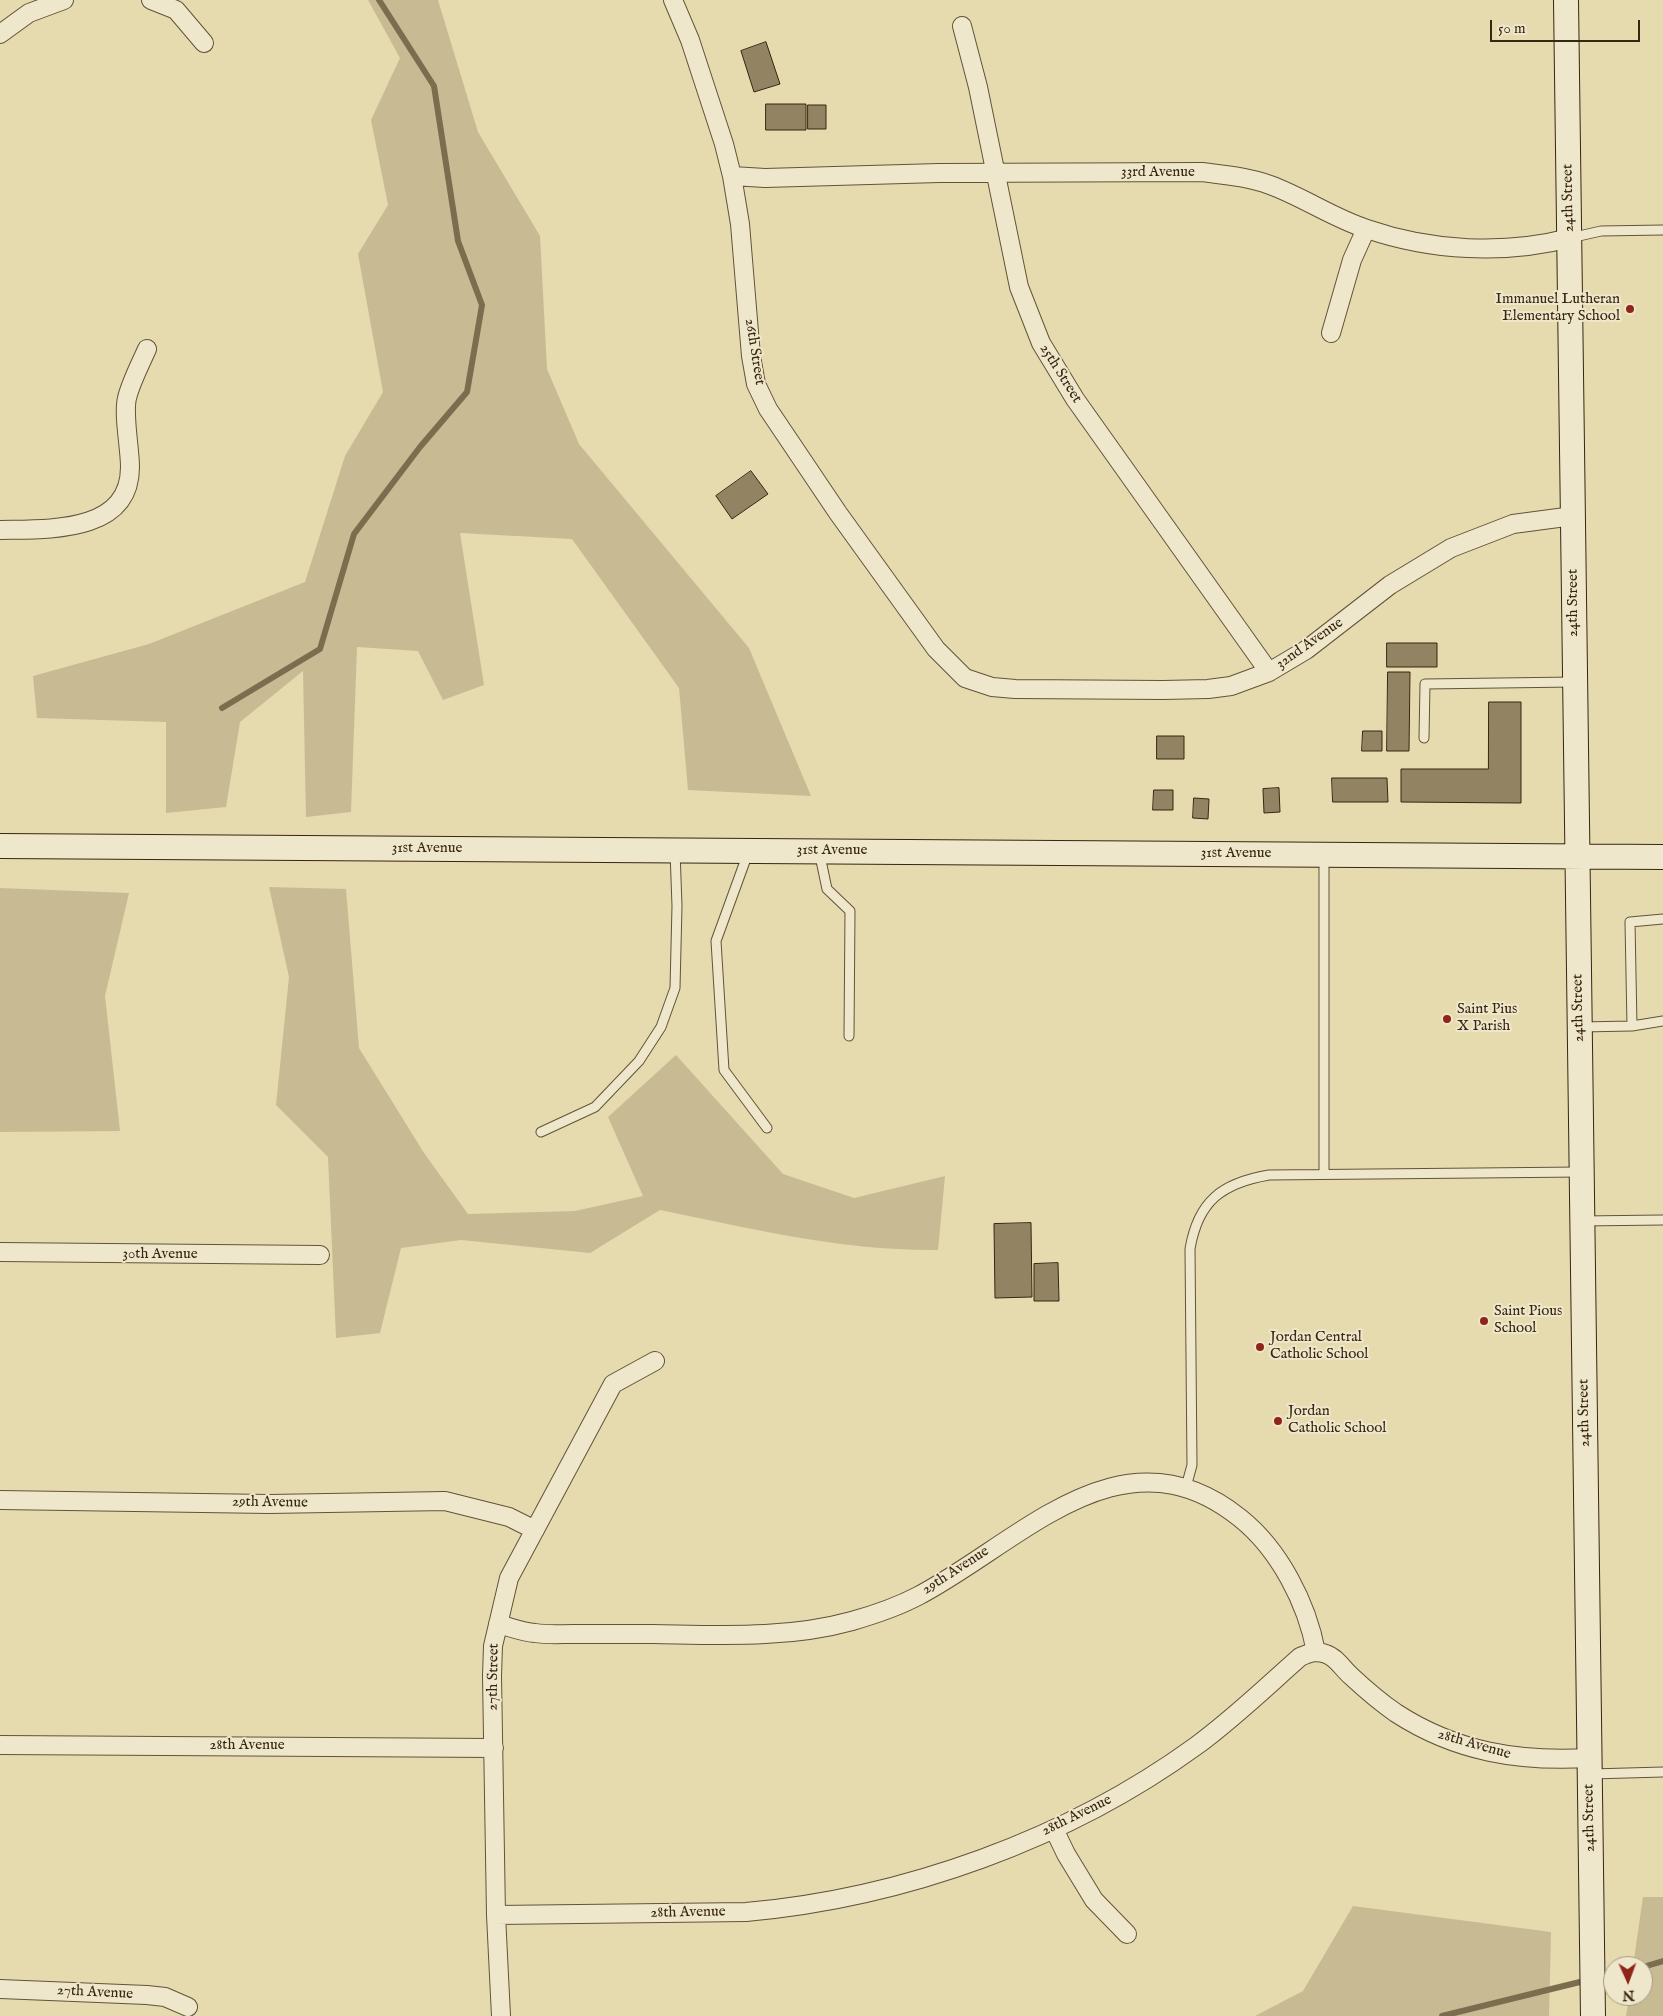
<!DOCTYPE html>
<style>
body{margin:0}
#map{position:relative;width:1663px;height:2016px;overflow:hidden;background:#e6daaf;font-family:"IM FELL English",serif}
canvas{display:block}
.north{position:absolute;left:1603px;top:1956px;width:50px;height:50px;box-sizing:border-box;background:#efe7cb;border:1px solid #a59a81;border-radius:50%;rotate:178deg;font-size:14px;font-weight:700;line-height:20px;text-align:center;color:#372611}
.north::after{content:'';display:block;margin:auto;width:18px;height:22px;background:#8f2418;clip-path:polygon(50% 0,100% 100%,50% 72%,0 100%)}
.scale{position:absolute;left:1490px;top:20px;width:150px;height:22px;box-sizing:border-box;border:2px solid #372611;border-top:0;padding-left:6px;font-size:15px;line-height:18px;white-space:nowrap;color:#372611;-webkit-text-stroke:4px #efe7cb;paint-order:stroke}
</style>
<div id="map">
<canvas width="1663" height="2016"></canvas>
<div class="north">N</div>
<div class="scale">50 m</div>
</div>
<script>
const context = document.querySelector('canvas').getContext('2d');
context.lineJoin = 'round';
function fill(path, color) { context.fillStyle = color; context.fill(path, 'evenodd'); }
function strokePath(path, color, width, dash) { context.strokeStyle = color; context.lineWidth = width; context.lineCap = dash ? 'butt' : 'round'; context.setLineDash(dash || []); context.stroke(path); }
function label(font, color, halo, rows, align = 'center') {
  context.font = font + ' "IM FELL English",serif'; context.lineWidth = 4; context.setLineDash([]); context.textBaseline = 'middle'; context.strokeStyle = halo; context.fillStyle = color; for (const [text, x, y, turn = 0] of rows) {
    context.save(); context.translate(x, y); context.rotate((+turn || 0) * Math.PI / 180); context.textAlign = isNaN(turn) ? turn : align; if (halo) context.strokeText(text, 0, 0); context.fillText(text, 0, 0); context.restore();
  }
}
fill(new Path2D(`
 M368,0H438L478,132L540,236L547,369L579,444L749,648L811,796L688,790L679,688L572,539L460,533L484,685L443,700L418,651L357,647L351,812L306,817L303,671L240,722L226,807L166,813V722L37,718L33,676L149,644L305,582L345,456L383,392L358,254L388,205L371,120L400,58Z
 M269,887L346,889L359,1048L424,1153L468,1214L575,1211L643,1196L608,1117L676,1055L783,1174L854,1198L945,1176L938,1250C843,1251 752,1229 660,1210L590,1253L461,1240L401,1248L380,1333L336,1338L328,1157L276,1105L289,977Z
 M0,888L129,893L105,996L120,1131L0,1132Z
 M1643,1897H1663V2016H1626L1629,1996H1643V1966H1633Z
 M1353,1906L1551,1932L1549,2016H1255L1303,1991Z`), '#c8bb94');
strokePath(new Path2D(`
 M222,708L320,649L354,534L420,447L467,392L482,305L458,241L434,86L379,0
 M1643,1967L1663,1961
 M1598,1978L1613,1974
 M1442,2016L1588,1980`), '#7c6d4f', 6);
const building = new Path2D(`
 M766,42L780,84L754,92L741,51Z
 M766,104H806V130H766Z
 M808,105H826V129H808Z
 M751,471L768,494L732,519L716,496Z
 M1387,643H1437V667H1387Z
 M1388,672H1410L1409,751H1387Z
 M1489,702H1521V803L1401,802V769H1488Z
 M1363,731H1382V751H1362Z
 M1157,736H1184V759H1157Z
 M1332,778H1387L1388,802H1333Z
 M1279,788L1280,812L1264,813L1263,789Z
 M1154,790H1173V810H1153Z
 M1194,798L1209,799L1208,819L1193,818Z
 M1031,1223L1032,1297L995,1298L994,1224Z
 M1058,1263L1059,1301H1034V1264Z`);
fill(building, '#928463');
strokePath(building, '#372611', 1);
const lane = new Path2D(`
 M1570,238L1601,231L1663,230
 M1424,738L1425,684L1574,682
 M819,851L827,889L850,911L849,1036
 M748,853L716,941L724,1070L767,1128
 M1324,856V1173
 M1632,1026L1630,922L1663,919
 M1581,1027L1632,1026L1663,1021
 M541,1132L595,1107L639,1061L661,1027L675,988L677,906L675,851
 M1582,1221L1663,1220
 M1186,1487L1192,1465L1190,1249C1198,1201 1222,1183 1269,1175L1581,1172
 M1591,1774L1663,1772`);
const street = new Path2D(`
 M151,0L176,10L204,43
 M673,0L690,40L724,144L732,176L740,224L751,356L756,384L768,409L838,513L936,649L965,678L992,687L1015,689L1163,690L1208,689L1231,686L1269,672L1306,650L1390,585L1451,548L1513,524L1573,516
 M962,26L978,87L1019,287L1041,343L1075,399L1269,672
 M0,34L29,13L64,0
 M732,176L765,178L939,173L1202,172C1225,175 1248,177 1270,185C1303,197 1333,218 1367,229C1431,251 1504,255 1570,238
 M1331,333L1352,260L1366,229
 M0,530C47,529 130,534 130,467C130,448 123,415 127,398C131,382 140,365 147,349
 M0,1252L320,1255
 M0,1500L269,1504L445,1501L509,1517L535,1530
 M498,1624C510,1627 522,1632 535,1633C547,1635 560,1634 573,1634C600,1634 627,1634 653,1634C720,1635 787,1639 852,1621C873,1615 899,1606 918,1596C1021,1542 1122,1423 1240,1518C1279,1549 1307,1603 1316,1652
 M0,1745L494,1748
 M1054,1829L1066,1854L1094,1900L1127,1934
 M496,1915L746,1912C904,1898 1068,1839 1196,1746C1233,1719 1266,1687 1300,1657C1309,1653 1316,1650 1326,1654C1336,1657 1343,1669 1351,1676C1365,1689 1380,1702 1396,1713C1456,1752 1519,1762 1589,1758
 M0,1989L147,1995L165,1997L188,2007
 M501,2016L496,1915L492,1676L493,1646L509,1578L613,1384L655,1361`);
const secondary = new Path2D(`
 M1566,0L1593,2016
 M0,846L1663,857`);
strokePath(lane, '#635338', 11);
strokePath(street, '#635338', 20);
strokePath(secondary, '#372611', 26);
strokePath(lane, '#efe7cb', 9);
strokePath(street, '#efe7cb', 18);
strokePath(secondary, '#efe7cb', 24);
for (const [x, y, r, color] of [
 [1630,309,5,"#8f2418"],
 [1447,1019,5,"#8f2418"],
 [1484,1321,5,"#8f2418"],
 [1260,1347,5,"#8f2418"],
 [1278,1421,5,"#8f2418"]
]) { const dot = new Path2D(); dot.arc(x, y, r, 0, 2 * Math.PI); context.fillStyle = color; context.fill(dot); strokePath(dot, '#efe7cb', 2); }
label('15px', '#372611', '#efe7cb', [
 ["33rd Avenue",1158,173],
 ["24th Street",1569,198,-91],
 ["26th Street",754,352,81],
 ["25th Street",1060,374,58],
 ["24th Street",1574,603,-90],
 ["32nd Avenue",1310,644,-35],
 ["31st Avenue",427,849],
 ["31st Avenue",832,851],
 ["31st Avenue",1236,854],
 ["24th Street",1579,1008,-91],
 ["30th Avenue",160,1255],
 ["24th Street",1585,1413,-91],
 ["29th Avenue",270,1503,1],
 ["29th Avenue",956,1571,-33],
 ["27th Street",494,1677,-89],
 ["28th Avenue",1474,1745,16],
 ["28th Avenue",247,1746],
 ["28th Avenue",1077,1816,-26],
 ["24th Street",1590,1818,-91],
 ["28th Avenue",688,1913,-1],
 ["27th Avenue",95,1993,3]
]);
label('15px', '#372611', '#efe7cb', [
 ["Immanuel Lutheran",1620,300,"right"],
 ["Elementary School",1620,317,"right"],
 ["Saint Pius",1457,1010],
 ["X Parish",1457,1027],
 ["Saint Pious",1494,1312],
 ["School",1494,1329],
 ["Jordan Central",1270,1338],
 ["Catholic School",1270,1355],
 ["Jordan",1288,1412],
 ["Catholic School",1288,1429]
], 'left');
</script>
